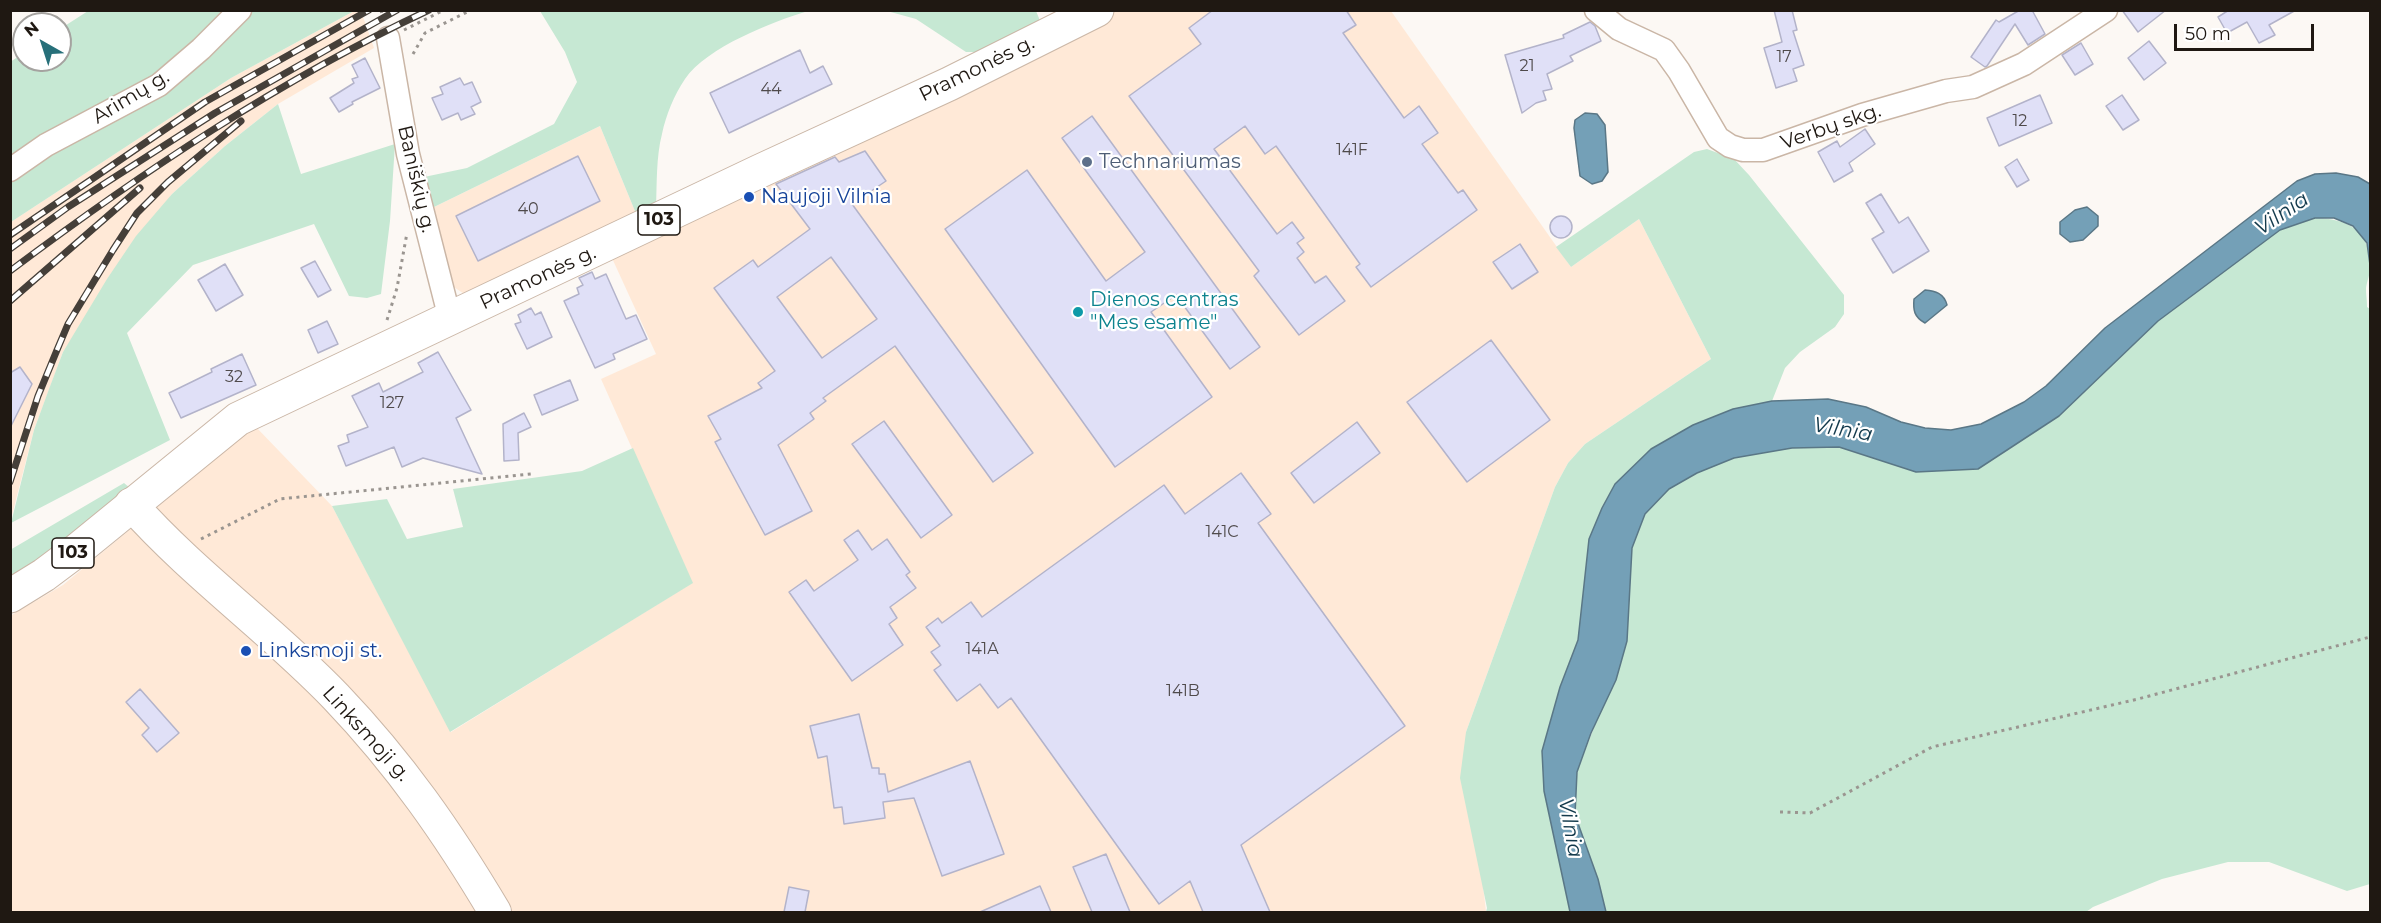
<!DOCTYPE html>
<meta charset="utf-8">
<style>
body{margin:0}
#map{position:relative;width:2381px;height:923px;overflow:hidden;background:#fcf8f4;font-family:Montserrat,sans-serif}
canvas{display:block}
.frame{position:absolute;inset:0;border:12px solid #1f1812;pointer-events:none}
.north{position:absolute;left:12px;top:12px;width:60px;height:60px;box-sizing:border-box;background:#fff;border:2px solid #a5a3a0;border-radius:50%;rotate:321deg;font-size:16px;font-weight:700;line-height:24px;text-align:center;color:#1f1812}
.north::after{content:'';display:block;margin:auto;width:21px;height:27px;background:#27707a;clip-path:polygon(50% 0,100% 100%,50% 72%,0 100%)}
.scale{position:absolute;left:2174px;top:24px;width:140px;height:27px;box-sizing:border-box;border:3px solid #1f1812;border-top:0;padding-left:8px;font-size:18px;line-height:21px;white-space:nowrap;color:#1f1812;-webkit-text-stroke:4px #fff;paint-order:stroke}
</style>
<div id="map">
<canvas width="2381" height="923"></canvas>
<div class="frame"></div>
<div class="north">N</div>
<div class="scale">50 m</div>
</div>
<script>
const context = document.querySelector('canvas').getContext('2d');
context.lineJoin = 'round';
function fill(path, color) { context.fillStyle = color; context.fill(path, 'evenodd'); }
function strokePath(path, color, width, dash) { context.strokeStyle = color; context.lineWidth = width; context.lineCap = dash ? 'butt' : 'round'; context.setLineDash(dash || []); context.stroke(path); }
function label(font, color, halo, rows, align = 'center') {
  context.font = font + ' Montserrat,sans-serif'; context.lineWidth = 4.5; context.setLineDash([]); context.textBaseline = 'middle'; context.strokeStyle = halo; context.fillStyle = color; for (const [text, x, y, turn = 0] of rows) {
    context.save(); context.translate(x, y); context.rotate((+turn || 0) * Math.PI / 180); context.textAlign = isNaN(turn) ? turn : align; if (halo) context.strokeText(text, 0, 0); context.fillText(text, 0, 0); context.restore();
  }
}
fill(new Path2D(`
 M354,11H361L374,48L278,104L225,146L172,194L63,352L34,430L11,519V222L231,78Z
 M1114,11H1391L1571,267L1639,219L1711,359L1585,444L1568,463L1555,487L1466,732L1486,912H11L10,616L63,585L255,426L332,506L451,732L692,583L601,379L656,354L611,256Z
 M600,126L637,216L469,297L449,284L434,207Z`), '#ffe9d7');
fill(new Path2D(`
 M88,11H354L231,78L11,222L10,62L24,53V60H60V29Z
 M540,11H808C772,22 707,47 685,79C674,95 666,115 662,134C656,157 657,184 656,208L637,216L600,126L434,207L424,177L467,168L554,124L577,82L565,52Z
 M887,11H1036L1041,23L980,52H966L916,19Z
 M278,104L301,174L395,144L390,221L381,294L367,298L349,296L314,224L193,265L127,333L170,440L11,523L34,430L49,389L63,352L107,279L136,236L172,194L225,146Z
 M1707,149L1734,159L1749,175L1844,295V314L1835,327L1800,352L1785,368L1772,401L1733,409L1651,449L1615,484L1602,508L1589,539L1578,640L1560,687L1542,751L1544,791L1570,912H1486L1487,908L1460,778L1466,732L1555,487L1568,463L1585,444L1711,359L1639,219L1571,267L1556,247L1694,152Z
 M2315,218C2347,219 2370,229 2370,265C2371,273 2367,280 2366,288C2366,294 2367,301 2367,307L2370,309V884L2347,891L2269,862H2228L2162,879L2093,907L2086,912H1606L1598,879L1575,815L1577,772L1627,641L1632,548L1645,514L1669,489L1697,473L1734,458L1792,448L1839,447L1916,472L2059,416L2158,321L2280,230Z
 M633,448L693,583L450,732L332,506L387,499L407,539L463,527L453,489L582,471Z
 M124,483L130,488L11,585L10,550Z`), '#c6e8d3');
const water = new Path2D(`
 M1585,113L1597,114L1605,125L1608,172L1602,181L1592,184L1580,176L1574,128L1575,120Z
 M2336,173L2358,177L2370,184V265L2367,243L2353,226L2334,218H2315L2280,230L2158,321L2059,416L1978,469L1916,472L1839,447L1792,448L1734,458L1697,473L1669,489L1645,514L1632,548L1627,641L1616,680L1591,733L1577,772L1575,815L1598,879L1606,912H1570L1544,791L1542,751L1560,687L1578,640L1589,539L1602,508L1615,484L1651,449L1693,425L1733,409L1772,401L1828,399L1866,407L1901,422L1925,428L1951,430L1981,424L2024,402L2046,386L2105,328L2297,181L2315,174Z
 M2087,207L2098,216V226L2083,240L2070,242L2060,234V222L2075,210Z
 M1925,290C1935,291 1944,293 1947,305L1925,323C1914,317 1913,310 1914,299Z`);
fill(water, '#74a0b7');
strokePath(water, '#5a7786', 1.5);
const building = new Path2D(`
 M1213,10H1346L1356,25L1343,33L1404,118L1419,106L1438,133L1422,144L1458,193L1463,190L1477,210L1371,287L1356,267L1360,264L1276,146L1265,154L1245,126L1214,149L1277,234L1292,222L1304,238L1297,243L1304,252L1297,258L1315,283L1326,276L1345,301L1299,335L1254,276L1259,271L1129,96L1201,44L1189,28Z
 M1774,10H1792L1797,30L1793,31L1804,65L1793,69L1797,81L1776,88L1764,48L1782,42Z
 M2020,10H2032L2045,34L2028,45L2015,24L1987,66L1985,67L1971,57L1996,20L1999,22Z
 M2122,10H2166L2138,32Z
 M2229,10H2296L2269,25L2275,35L2259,43L2247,22L2227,33L2218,17Z
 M1590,22L1595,26L1601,41L1570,56L1573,61L1547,74L1552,89L1543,91L1546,100L1536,103L1522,113L1505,55L1564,38L1563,35Z
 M2149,41L2166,63L2144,80L2128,58Z
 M2081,43L2093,64L2075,75L2062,55Z
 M800,50L810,73L823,66L832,84L729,133L710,93Z
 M365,58L380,88L352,102L353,104L339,112L330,98L354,83L352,79L358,77L352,65Z
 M460,78L464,85L472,82L481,102L471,107L475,114L461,120L458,113L442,120L432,98L443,94L440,87Z
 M2040,95L2052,123L1999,146L1987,118Z
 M2122,95L2139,120L2123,130L2106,106Z
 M1092,116L1260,347L1230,369L1176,295L1151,312L1212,397L1115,467L945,229L1027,170L1106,281L1145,252L1062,138Z
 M1865,129L1875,144L1849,163L1853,171L1834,182L1818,152L1837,141L1840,147Z
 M865,151L886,181L852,204L1033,453L993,482L895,346L823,398L826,401L810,413L814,419L778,445L812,511L765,535L715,442L721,439L708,416L762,388L758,383L775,371L714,288L753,260L758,267L810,229L776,184L835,157L839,162ZM831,257L877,319L822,358L777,297Z
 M578,156L600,201L478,261L456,216Z
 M2017,159L2029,180L2017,187L2005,167Z
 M1881,194L1899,223L1908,217L1929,251L1893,273L1872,239L1884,232L1866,203Z
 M1550 227a11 11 0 1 1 22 0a11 11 0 1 1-22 0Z
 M1520,244L1538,272L1512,289L1493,262Z
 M315,261L331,290L318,297L301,268Z
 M225,264L243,295L216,311L198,280Z
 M592,272L595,279L606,274L626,319L636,315L647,339L613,354L615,359L595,368L564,301L579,294L577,288L583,285L579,278Z
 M531,308L535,315L541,312L552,337L527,349L515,324L521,322L518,315Z
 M327,321L338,344L318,353L308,330Z
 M1491,340L1550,420L1467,482L1407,402Z
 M438,352L471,410L456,418L482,474L423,458L402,467L394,447L346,466L338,446L349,442L347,435L368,427L352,396L379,383L383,392L423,372L418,363Z
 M242,354L256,385L181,418L169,393L212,372L211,369Z
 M20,367L32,384L10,428V373Z
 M570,380L578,400L542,415L534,395Z
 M524,413L531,427L518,433L519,460L504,461L503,424Z
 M884,421L952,515L921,538L852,444Z
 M1357,422L1380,453L1314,503L1291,473Z
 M1241,473L1271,514L1258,523L1405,726L1241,845L1270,912H1203L1190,881L1159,904L1011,698L998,708L980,684L957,701L934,670L941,665L931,652L940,646L926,627L938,618L942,623L971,602L982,617L1164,485L1185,514Z
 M858,530L872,550L887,539L910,572L906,575L916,588L890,607L897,618L889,624L903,645L852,681L789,592L806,580L814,591L858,560L844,540Z
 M140,689L179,733L157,752L142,735L149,728L126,702Z
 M859,714L872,768H879V774H885L888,792L970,761L1004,854L942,876L914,798L883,802L885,818L844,824L842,807L834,808L827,756L818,758L810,726Z
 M1106,854L1130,912H1092L1073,867Z
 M1040,886L1051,912H980Z
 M789,887L809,891L805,912H784Z`);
fill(building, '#e0e0f7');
strokePath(building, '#b3b3ca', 1.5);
const minor = new Path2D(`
 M1596,10L1619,29L1664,50L1679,71L1718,138L1730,146L1743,150H1763L1862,115L1946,91L1973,87L2024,64L2106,10
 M388,38L408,154L450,319
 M10,170L46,145L159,85L201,49L240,10`);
const secondary = new Path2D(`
 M131,504C194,575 272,630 336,697C400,764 448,833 495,912`);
const primary = new Path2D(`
 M10,596L44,575L76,551L238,419L760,171L949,84L1097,10`);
strokePath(minor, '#cab6a6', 25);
strokePath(secondary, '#cab6a6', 34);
strokePath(primary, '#cab6a6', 35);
strokePath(new Path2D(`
 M381,10L383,20
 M404,30L444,10
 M413,54L425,33L471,10
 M387,320L397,288L407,233
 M201,539L280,499L531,474
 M1780,812L1810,813L1932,747L2138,699L2370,637`), '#9a9590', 3, [3, 4.5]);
strokePath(minor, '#fff', 22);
strokePath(secondary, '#fff', 32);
strokePath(primary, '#fff', 33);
const rail = new Path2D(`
 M10,235L205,102L369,10
 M10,249L68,207L215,113L397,10
 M10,271C142,172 280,80 429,10
 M10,301L140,188
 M10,482L38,396L57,350L68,324L113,250L137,213L168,182L241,121`);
strokePath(rail, '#453f39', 7);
strokePath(rail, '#fff', 4.5, [14]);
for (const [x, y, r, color] of [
 [1087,162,6,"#5c6f8a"],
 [749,197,6,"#1a4fb4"],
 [1078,312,6,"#0f9aa8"],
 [246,651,6,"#1a4fb4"]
]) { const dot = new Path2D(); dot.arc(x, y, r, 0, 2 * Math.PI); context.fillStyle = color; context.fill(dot); strokePath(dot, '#fff', 2); }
label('16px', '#4f4a4b', null, [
 ["17",1784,57],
 ["21",1527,66],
 ["44",771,89],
 ["12",2020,121],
 ["141F",1352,150],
 ["40",528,209],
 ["32",234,377],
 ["127",392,403],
 ["141C",1222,532],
 ["141A",982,649],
 ["141B",1183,691]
]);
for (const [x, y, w] of [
 [659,220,42],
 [73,553,42]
]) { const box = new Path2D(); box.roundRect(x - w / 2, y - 15, w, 30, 4.5); context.fillStyle = '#fff'; context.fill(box); strokePath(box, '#1f1812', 1.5); }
label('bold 18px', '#1f1812', null, [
 ["103",659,220],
 ["103",73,553]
]);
label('20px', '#1f1812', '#fff', [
 ["Pramonės g.",977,69,-26],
 ["Arimų g.",131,97,-31],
 ["Verbų skg.",1831,127,-19],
 ["Baniškių g.",416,179,77],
 ["Pramonės g.",538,278,-25],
 ["Linksmoji g.",366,734,48]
]);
label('20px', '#4e5e75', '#fff', [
 ["Technariumas",1099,162]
], 'left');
label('20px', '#164399', '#fff', [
 ["Naujoji Vilnia",761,197],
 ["Linksmoji st.",258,651]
], 'left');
label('20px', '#0d838f', '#fff', [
 ["Dienos centras",1090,300],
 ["\"Mes esame\"",1090,323]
], 'left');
label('italic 21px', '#133a4c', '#fff', [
 ["Vilnia",2282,214,-34],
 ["Vilnia",1843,430,10],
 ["Vilnia",1570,828,80]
]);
</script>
